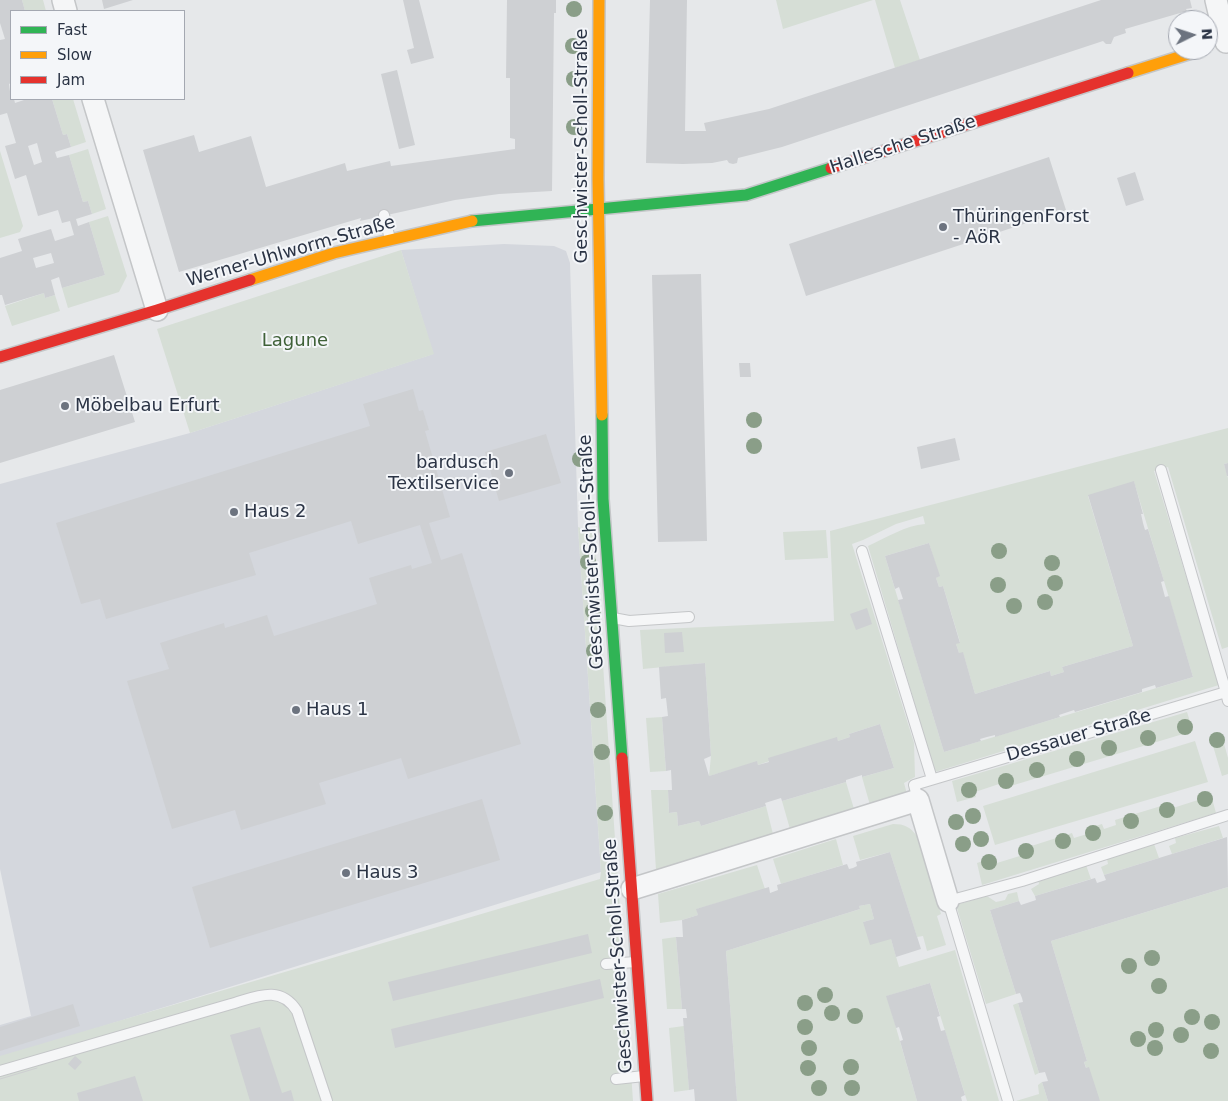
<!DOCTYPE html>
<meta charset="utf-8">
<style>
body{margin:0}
#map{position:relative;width:1228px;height:1101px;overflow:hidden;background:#e6e8ea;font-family:"DejaVu Sans",sans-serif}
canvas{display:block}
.legend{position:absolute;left:10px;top:10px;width:175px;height:90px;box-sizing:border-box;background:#f4f6f9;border:1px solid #a4a8b1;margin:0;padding:6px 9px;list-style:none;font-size:15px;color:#2b3445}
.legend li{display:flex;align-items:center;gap:10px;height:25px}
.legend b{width:25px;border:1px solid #a4a8b1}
.north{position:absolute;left:1168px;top:10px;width:50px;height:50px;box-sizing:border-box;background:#f4f6f9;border:1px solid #a4a8b1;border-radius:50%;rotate:86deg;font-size:14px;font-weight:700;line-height:20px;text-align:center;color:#2b3445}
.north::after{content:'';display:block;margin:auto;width:18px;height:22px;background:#6c737f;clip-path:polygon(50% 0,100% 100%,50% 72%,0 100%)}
</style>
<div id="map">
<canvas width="1228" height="1101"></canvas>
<ul class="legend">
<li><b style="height:6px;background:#30b455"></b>Fast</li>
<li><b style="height:6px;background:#ff9f0a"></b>Slow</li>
<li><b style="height:6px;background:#e5322d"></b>Jam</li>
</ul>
<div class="north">N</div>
</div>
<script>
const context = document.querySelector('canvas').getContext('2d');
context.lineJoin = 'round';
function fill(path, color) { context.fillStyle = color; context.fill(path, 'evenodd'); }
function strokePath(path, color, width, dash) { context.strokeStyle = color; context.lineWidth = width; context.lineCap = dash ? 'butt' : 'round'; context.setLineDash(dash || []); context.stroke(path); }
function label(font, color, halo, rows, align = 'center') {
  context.font = font + ' "DejaVu Sans",sans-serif'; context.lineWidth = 4; context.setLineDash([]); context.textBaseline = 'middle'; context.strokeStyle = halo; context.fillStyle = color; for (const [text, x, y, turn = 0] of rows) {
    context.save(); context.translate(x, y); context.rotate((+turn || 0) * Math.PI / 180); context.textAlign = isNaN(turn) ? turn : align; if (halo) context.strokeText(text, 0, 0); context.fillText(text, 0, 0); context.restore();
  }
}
fill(new Path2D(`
 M504,244L554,246L566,251L570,263L578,527L601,872L0,1058V1025L31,1016L0,869V484L190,433L433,354L401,250Z`), '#d4d7dd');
fill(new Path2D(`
 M22,0H43L46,11H30L29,10L25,11Z
 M776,0H873L783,29Z
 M875,0H900L920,60L895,68Z
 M52,99H73L86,142L71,147L67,134L63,135Z
 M88,149L106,209L92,214L88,201L83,202L69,155Z
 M0,151L23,226L20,232L0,238Z
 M108,216L127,276L119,292L68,308L62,288L105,275L89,222Z
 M401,250L434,354L190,433L157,329Z
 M44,293L45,298L55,295L60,311L12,326L5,306Z
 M1228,428V463L1224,464L1228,478V647L1222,649L1168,467L1154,471L1219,685L935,772L868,546C886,538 906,525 925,524L923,516L896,524L863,540L852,544L914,743L915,777L904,783L907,794L870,805L862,777L894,768L880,724L849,734L850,737L838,741L837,738L758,765L757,762L709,776L711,756L705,663L643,669L640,630L834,621L830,531ZM1134,482L1193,677L944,752L885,556L929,543L939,576L936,578L939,587L943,586L960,642L956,644L959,653H963L975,694L1050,671L1051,676L1064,672L1062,667L1133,646L1088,496Z
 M578,527L594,533L633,1101H0V1056L600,879L601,872Z
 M826,530L828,558L785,560L783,532Z
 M1187,712L1193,731L1004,788L1002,783L975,792L976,797L957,802L952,781Z
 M662,717L666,771L650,772L646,718Z
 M1221,733L1228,758V774L1222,776L1210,736Z
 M1195,741L1208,782L995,845L983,806Z
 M846,782L854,809L790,829L782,801Z
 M651,790H668L669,813L677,812L678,826L699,821L701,826L766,806L773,834L656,870Z
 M1210,791L1216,813L982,885L977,863L995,857L997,863L1023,855L1022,849L1072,833L1074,838L1087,834L1086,829L1102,824L1104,829L1116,825L1115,820L1171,803L1173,808L1198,800L1197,795Z
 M893,824C905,824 910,827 917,836L941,914L937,916L946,945L927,951L923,936L917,937L890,852L860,860L853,836Z
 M1219,826L1223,838L1172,854L1169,846L1176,843L1175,838Z
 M836,839L843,865L781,884L773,859Z
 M1154,844L1159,858L1104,875L1101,867L1108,864L1107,859Z
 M757,865L765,889L697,909L698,915L682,920L660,923L658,894Z
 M1086,865L1091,879L1035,896L1031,889L1039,884L1038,880Z
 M1228,887V1101H1099L1084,1062L1087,1061L1051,941Z
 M1017,892L1019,901L990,910L1016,994L986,1004L956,905L987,896L996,902L1005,900L1008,894Z
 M870,904L874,919L863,922L891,939L899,967L955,950L999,1101H967L930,983L887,996L917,1101H737L726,951L860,909L859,906Z
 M676,937L682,1009H667L662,939Z
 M1018,1003L1039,1073L1035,1075L1013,1005Z
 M684,1026L689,1090L674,1092L669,1028Z
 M1042,1082L1048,1101H1016L1039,1094L1038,1085Z`), '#d6ded6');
fill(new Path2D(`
 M0,0H22L25,11H11V83L9,84L11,99H14L15,103L24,100V99H52L63,135L67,134L71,147L55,152L57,158L69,155L83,202L88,201L92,214L76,219L78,226L89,222L105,275L62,288L59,277L51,280L55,295L45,298L44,293L5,305L2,295H0V258L22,251L18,239L51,229L55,241L74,235L70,221L62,223L58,210L38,216L26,175L15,179L5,146L16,143L7,113L0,115V40L5,39L0,23ZM37,143L42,162L34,165L28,146ZM51,253L54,263L36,268L33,258Z
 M102,0H133L104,9Z
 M403,0H419L434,58L411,64L407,50L414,48Z
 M507,0H556V13H554L552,191L499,194L455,200L360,221L361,218L179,272L143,150L194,135L199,152L251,136L266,187L345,163L347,171L390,161L391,166L515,149V139L510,138V78H506Z
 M650,0H687L685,131H706L704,123L769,109L1101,0H1190L1192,8L1186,9L1187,11L1125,29L1126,33L1114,37L1111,44H1106L1103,41L1097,43L782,147L738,158L737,163L733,164L729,163L727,160L712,163L683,164L646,163Z
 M397,70L415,145L399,149L381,74Z
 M1049,157L1066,210L806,296L789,244Z
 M1135,172L1144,200L1126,206L1117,178Z
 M701,274L707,541L658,542L652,275Z
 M114,355L135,422L0,463V390Z
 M739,363H750L751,377H740Z
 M413,389L419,411L423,410L429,430L425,431L450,517L429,523L441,560L462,553L521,744L408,779L401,758L319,783L326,804L241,830L235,810L172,829L127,681L169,669L160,643L224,623L225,628L267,615L274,636L377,604L369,578L411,565L412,569L432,563L420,525L358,544L351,521L249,553L256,575L106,619L100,599L81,604L56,523L370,426L363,404Z
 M546,434L561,483L499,501L485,452Z
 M955,438L960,460L921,469L917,447Z
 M1228,463V476H1227L1224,464Z
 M1134,481L1143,514H1141L1143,523L1145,530L1148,529L1164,581L1161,582L1165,597L1169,596L1193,677L1156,688L1155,685L1142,689V692L1075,712L1074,710L1059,715L1060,717L995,737V735L987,737L980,739L981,741L944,752L898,600L903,599L899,587L895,589L885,556L929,543L940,576L936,578L939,587L943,586L960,643L956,644L959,653L963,652L975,694L1050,671L1051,676L1064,672L1062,667L1133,646L1088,495Z
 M867,608L872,624L856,630L850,614Z
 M682,632L684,652L665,653L664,633Z
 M705,663L711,756L704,759L709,776L757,761L758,765L769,762L768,758L837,737L838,741L850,737L849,734L880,724L894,768L862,777V775L846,780V782L782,801L781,798L765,803L766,806L701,826L699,821L678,826L677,812L669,813L668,790H672L671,770L666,771L662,717L668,716L666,698L661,699L659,667Z
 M482,799L500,860L210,948L192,887Z
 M1227,837L1228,887L1051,941L1087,1061L1084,1062L1086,1068L1089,1067L1100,1101H1048L1042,1082L1048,1081L1045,1072L1039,1073L1018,1003L1023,1002L1022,998L1020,993L1016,994L990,910L1019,901L1021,905L1036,900L1035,896L1095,878L1097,883L1106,880L1104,875Z
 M890,852L921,949L896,957L891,939L870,945L863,922L874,919L870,904L859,906L860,909L726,951L737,1101H695L694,1089L689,1090L683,1018H687L686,1009H682L676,937H683L682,920L698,915L696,909L769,887L770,893L778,890L777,885L847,864L849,869L853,868L857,866L856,862Z
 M588,934L592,953L393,1001L388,982Z
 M600,979L604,998L395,1048L391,1029Z
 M930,983L940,1016L937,1017L941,1031L945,1030L965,1095L961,1097L962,1101H917L900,1041L903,1040L899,1027L896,1028L886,996Z
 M73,1004L80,1026L0,1051V1027Z
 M260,1027L282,1093L291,1090L294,1101H250L230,1035Z
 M75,1056L82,1062L75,1070L68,1064Z
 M135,1076L143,1101H79L77,1093Z`), '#ced0d3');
const lane = new Path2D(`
 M384,215L390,239
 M1161,470L1226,692
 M862,551L932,779
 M613,618L629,621L689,617
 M918,800L914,785L1226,692L1228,701
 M606,964L636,962
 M0,1071L231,1004C256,997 280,984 297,1011L327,1101
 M616,1079L644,1076
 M1008,1101L948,901L1022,881L1228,815`);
const street = new Path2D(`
 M63,0L66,11
 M1216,0L1226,42
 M93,99L157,310
 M632,889L918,800L948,901`);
const fast = new Path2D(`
 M472,221L746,195L831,168
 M602,415L603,499L622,758`);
const slow = new Path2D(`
 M599,0L598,179L602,415
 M1128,73L1201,50
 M250,280L334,253L472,221`);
const jam = new Path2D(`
 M831,168L1128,73
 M0,357L157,310L250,280
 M622,758L647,1101`);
strokePath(lane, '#c4c6c8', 12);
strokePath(street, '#c4c6c8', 24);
strokePath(fast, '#c4c6c8', 14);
strokePath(slow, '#c4c6c8', 14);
strokePath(jam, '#c4c6c8', 14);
strokePath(lane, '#f5f6f7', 10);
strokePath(street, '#f5f6f7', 21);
strokePath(fast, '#30b455', 11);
strokePath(slow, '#ff9f0a', 11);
strokePath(jam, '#e5322d', 11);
strokePath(new Path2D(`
 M0,1079L37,1068`), '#cecfd2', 1);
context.fillStyle = '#8a9e88';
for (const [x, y] of [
 [574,9],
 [573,46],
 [574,79],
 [574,127],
 [754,420],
 [754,446],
 [580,459],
 [999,551],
 [588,562],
 [1052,563],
 [1055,583],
 [998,585],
 [1045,602],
 [1014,606],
 [593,611],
 [594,651],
 [598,710],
 [1185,727],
 [1148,738],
 [1217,740],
 [1109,748],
 [602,752],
 [1077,759],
 [1037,770],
 [1006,781],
 [969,790],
 [1205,799],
 [1167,810],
 [605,813],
 [973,816],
 [1131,821],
 [956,822],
 [1093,833],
 [981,839],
 [1063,841],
 [963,844],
 [1026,851],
 [989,862],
 [1152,958],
 [1129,966],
 [1159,986],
 [825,995],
 [805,1003],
 [832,1013],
 [855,1016],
 [1192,1017],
 [1212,1022],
 [805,1027],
 [1156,1030],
 [1181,1035],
 [1138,1039],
 [809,1048],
 [1155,1048],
 [1211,1051],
 [851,1067],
 [808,1068],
 [819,1088],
 [852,1088]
]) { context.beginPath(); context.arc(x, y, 8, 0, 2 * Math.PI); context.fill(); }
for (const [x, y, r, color] of [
 [943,227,5,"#6c737f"],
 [65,406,5,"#6c737f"],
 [509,473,5,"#6c737f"],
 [234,512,5,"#6c737f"],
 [296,710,5,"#6c737f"],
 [346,873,5,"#6c737f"]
]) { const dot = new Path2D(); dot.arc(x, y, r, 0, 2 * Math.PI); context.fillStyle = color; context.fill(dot); strokePath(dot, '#f4f6f9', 2); }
label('18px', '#2b3445', '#f4f6f9', [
 ["Hallesche Straße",903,145,-18],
 ["Geschwister-Scholl-Straße",582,146,-90],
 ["Werner-Uhlworm-Straße",291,252,-16],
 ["Geschwister-Scholl-Straße",592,552,-93],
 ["Dessauer Straße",1079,736,-16],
 ["Geschwister-Scholl-Straße",619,956,-94]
]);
label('18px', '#2b3445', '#f4f6f9', [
 ["ThüringenForst",953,217],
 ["- AöR",953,238],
 ["Möbelbau Erfurt",75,406],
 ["bardusch",499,463,"right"],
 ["Textilservice",499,484,"right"],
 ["Haus 2",244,512],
 ["Haus 1",306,710],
 ["Haus 3",356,873]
], 'left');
label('18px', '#3f6138', '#f4f6f9', [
 ["Lagune",295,341]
]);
</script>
